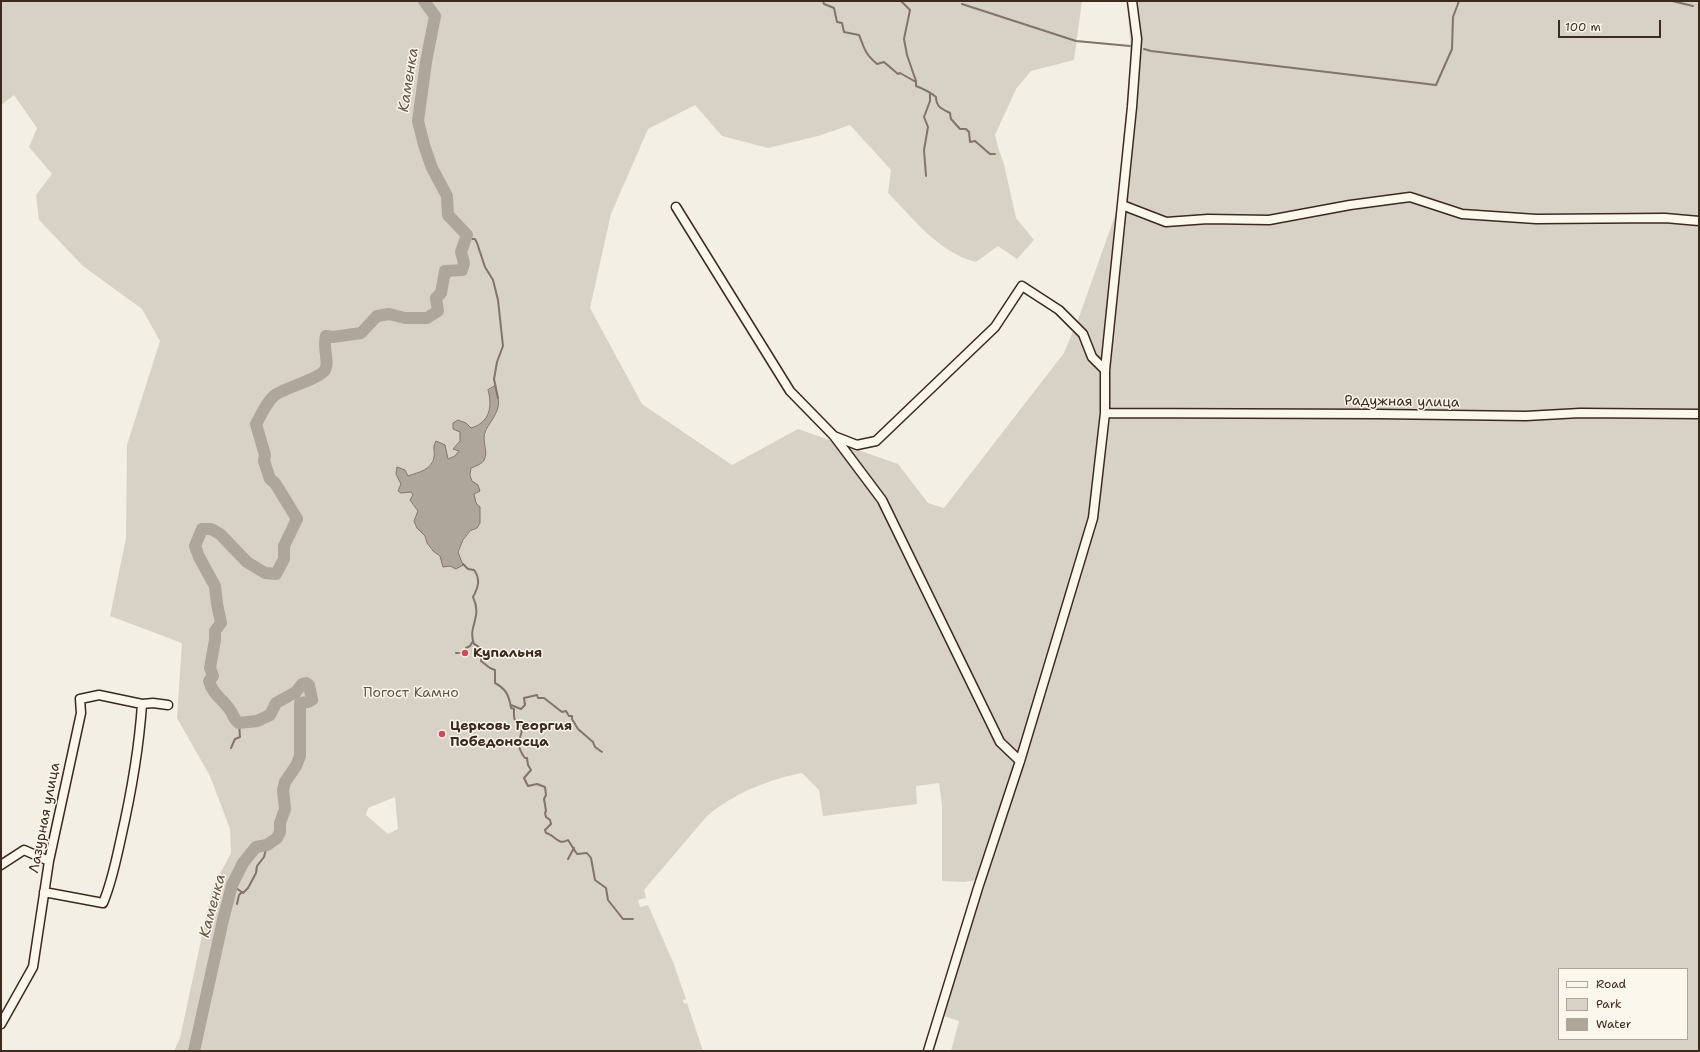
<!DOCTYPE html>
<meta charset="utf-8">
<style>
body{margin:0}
#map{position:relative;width:1700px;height:1052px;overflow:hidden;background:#f3efe4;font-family:"Shantell Sans",sans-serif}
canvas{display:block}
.frame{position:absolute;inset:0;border:2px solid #3b2a1e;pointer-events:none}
.legend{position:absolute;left:1558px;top:968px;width:130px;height:72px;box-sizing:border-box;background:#fbf7ec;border:1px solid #aea59a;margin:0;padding:5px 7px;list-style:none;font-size:12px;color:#3b2a1e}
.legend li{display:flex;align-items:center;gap:8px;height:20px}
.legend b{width:20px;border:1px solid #aea59a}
.scale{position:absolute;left:1558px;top:20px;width:103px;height:18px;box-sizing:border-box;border:2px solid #3b2a1e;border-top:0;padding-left:5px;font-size:12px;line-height:14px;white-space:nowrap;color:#3b2a1e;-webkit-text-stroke:3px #fbf7ec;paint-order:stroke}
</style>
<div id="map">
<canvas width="1700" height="1052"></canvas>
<div class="frame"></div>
<ul class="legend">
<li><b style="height:5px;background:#fbf7ec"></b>Road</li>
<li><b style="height:11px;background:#d8d1c6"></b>Park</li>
<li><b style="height:11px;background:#afa69a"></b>Water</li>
</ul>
<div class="scale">100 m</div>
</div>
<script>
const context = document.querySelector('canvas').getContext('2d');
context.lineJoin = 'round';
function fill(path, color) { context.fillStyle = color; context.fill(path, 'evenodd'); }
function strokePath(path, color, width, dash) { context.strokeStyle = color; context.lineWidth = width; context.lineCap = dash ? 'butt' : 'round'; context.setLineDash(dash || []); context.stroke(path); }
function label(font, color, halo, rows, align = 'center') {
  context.font = font + ' "Shantell Sans",sans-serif'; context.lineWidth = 3; context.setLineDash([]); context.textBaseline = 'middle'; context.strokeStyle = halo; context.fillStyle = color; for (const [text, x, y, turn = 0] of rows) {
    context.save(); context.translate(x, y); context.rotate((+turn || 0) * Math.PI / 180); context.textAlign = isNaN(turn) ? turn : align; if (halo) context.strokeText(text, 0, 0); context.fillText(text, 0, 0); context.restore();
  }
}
fill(new Path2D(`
 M1,1H1082L1074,60L1031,71L1016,89L995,135L998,147L1004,164L1016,218L1034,240L1017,259L998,246L976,262C939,253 914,219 888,193L891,170L850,125L818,136L768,148L722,136L695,105L648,129L611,214L590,308L642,404L732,465L798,429L898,464L928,503L944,508L1064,353L1079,317L1117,210L1131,55L1127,1H1699V1051H951L959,1021L944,1016L985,879L964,882L942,881V805L939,783L916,786L917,804L823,816L819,790L802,773C769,779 733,794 707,816L644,890L646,898L638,900L640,907L648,905L673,962L686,999L683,1000L684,1004L687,1003L703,1051H174L180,1038L212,889L231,853L230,829L210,776L177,718L182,643L110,616L126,538L127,445L160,341L142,309L83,266L39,220L36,195L52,174L29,147L37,128L14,95L1,105ZM495,386L498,398L497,413L491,420L484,439L486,449C472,467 463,470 480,491L474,494L476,503L477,528C466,533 463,542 458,552L461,558L443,561C440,555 436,554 431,550C427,545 427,539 424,535C420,530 417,527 414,522L418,511L410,501L413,495L411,492L401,493L398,491C408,465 439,478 433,448L446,453L448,459L455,456L460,451L453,449L460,441V432C473,428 483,426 488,412C491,403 491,399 488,390ZM395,797L398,829L388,834L366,815L368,808ZM1559,969H1687V1039H1559Z`), '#d8d1c6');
const water = new Path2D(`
 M495,386C496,393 500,399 498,407C496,418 485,426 484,438C484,446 488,453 484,460C482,464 476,466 471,468L470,475L472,481L478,485L480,491L474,494L476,503L480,507V523L477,528L470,531L463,540L458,552L463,565L456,569L450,566L443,567L440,556L433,551L427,543L425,536L417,528L414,521L418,511L410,500L413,495L411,492L401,493L398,491L401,484L396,474L397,467L405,470L408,476C419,472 432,470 434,457C435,450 432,449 436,441L445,445L448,459L455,456L459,451L453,449L460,441V432L453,429V423L458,420L466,423L471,428C489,423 493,407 488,390Z`);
fill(water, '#afa69a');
strokePath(water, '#817468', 1);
strokePath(new Path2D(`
 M823,1L824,4L834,8L837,22L842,23L844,32L859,35C865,49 864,53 877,64L884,62L898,74L900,73L916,82V86C924,89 930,92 936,97C936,107 942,109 950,113L951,119L960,129H966L969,132L970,142L975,141L990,154H995
 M901,1L910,10L904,39L907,55L916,81
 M1672,1L1693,6
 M962,4L1076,41L1130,46
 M1144,49L1151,51L1436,85L1452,49L1453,17L1459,1
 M926,176L924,150L928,127L924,117L930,101V94
 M467,235L472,239H475L477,243L485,267L493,280L498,300L503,346L497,362L494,379L498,398
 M463,564L468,569L474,570C481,579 478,588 473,597C483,618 467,626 474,644C482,647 483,653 481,661L490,668L495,670V683C506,689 509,695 511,708L514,709C514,715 513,720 518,725L521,724C526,735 511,740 525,758H527L528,765L531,770L524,778L528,786L537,784L545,787L546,795L544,799L546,811L545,813L546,817L550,820L551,824L545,830L546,833C555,835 558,846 568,840L577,854L587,853L591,858L595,880L606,888L608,900L623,919H633
 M456,653H458
 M460,653L464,652L466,648L470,646L473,641
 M511,705L521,709L525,705L524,698L537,695L538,698H544L562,712L566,711L569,716H572V719L578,729L593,742L595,747L602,752
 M231,748L235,739L240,737L239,723
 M568,859L574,848
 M232,885L243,893L248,888L256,873L257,866L264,857L267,845
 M237,904L239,895L242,892`), '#817468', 2);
strokePath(new Path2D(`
 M194,1051L223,920L232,885L243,863L256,847L267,845L277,838L280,832V823L285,809L283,790L285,782L296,766L300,756V703L308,702L312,700L309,685L306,683L302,684L296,692L276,703L270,715L257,721L239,723C233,719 234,715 230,710C223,699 212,694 209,681L213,676L210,668L215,640V631L221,623L217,604L215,586L199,557L195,546L202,529H211L220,534L247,562L265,573L276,574L284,559V546L297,519L275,483L270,479L264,461L265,455L256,424C262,414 266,402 275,395C287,387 319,379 325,370C330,362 322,348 326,336L333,337L361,333L377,316L389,314L405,318H427L438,311L436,298L441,293L445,271L462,270L464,263L461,252L467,235L448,215L447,196L432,168L424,145L418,121L426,62L435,16L424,1`), '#afa69a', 12);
const minor = new Path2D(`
 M1122,205L1166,222L1208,219L1269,220L1350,205L1410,197L1462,214L1536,219L1665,218L1699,221
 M676,207L790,391L834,436L882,500L1000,742L1020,761
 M1105,413L1378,414L1526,416L1580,413L1699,414
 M834,436L857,445L876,441L995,327L1022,286L1059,310L1083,334L1092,357L1105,370
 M1,865L24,850L49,861
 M44,892L103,903C112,882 116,860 121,838C131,794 139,749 142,704
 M1,1024L33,967L49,861L81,713L80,699L99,695L142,704L153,703L168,705
 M928,1051L978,888L1020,761L1093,518L1105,413V370L1132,107L1137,39L1132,1`);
strokePath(minor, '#3b2a1e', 11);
strokePath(minor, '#fbf7ec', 8);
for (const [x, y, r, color] of [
 [465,653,4,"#d1495b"],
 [442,734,4,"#d1495b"]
]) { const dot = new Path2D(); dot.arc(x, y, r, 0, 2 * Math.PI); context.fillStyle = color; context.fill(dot); strokePath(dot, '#fbf7ec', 1.5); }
label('14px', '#3b2a1e', '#fbf7ec', [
 ["Радужная улица",1402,402,1],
 ["Лазурная улица",45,818,-79]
]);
label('bold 14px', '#3b2a1e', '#fbf7ec', [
 ["Купальня",473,653],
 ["Церковь Георгия",450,726],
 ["Победоносца",450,742]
], 'left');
label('14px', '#625448', '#fbf7ec', [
 ["Погост Камно",411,693]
]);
label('italic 15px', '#645549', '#fbf7ec', [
 ["Каменка",409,80,-81],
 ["Каменка",213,906,-75]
]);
</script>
